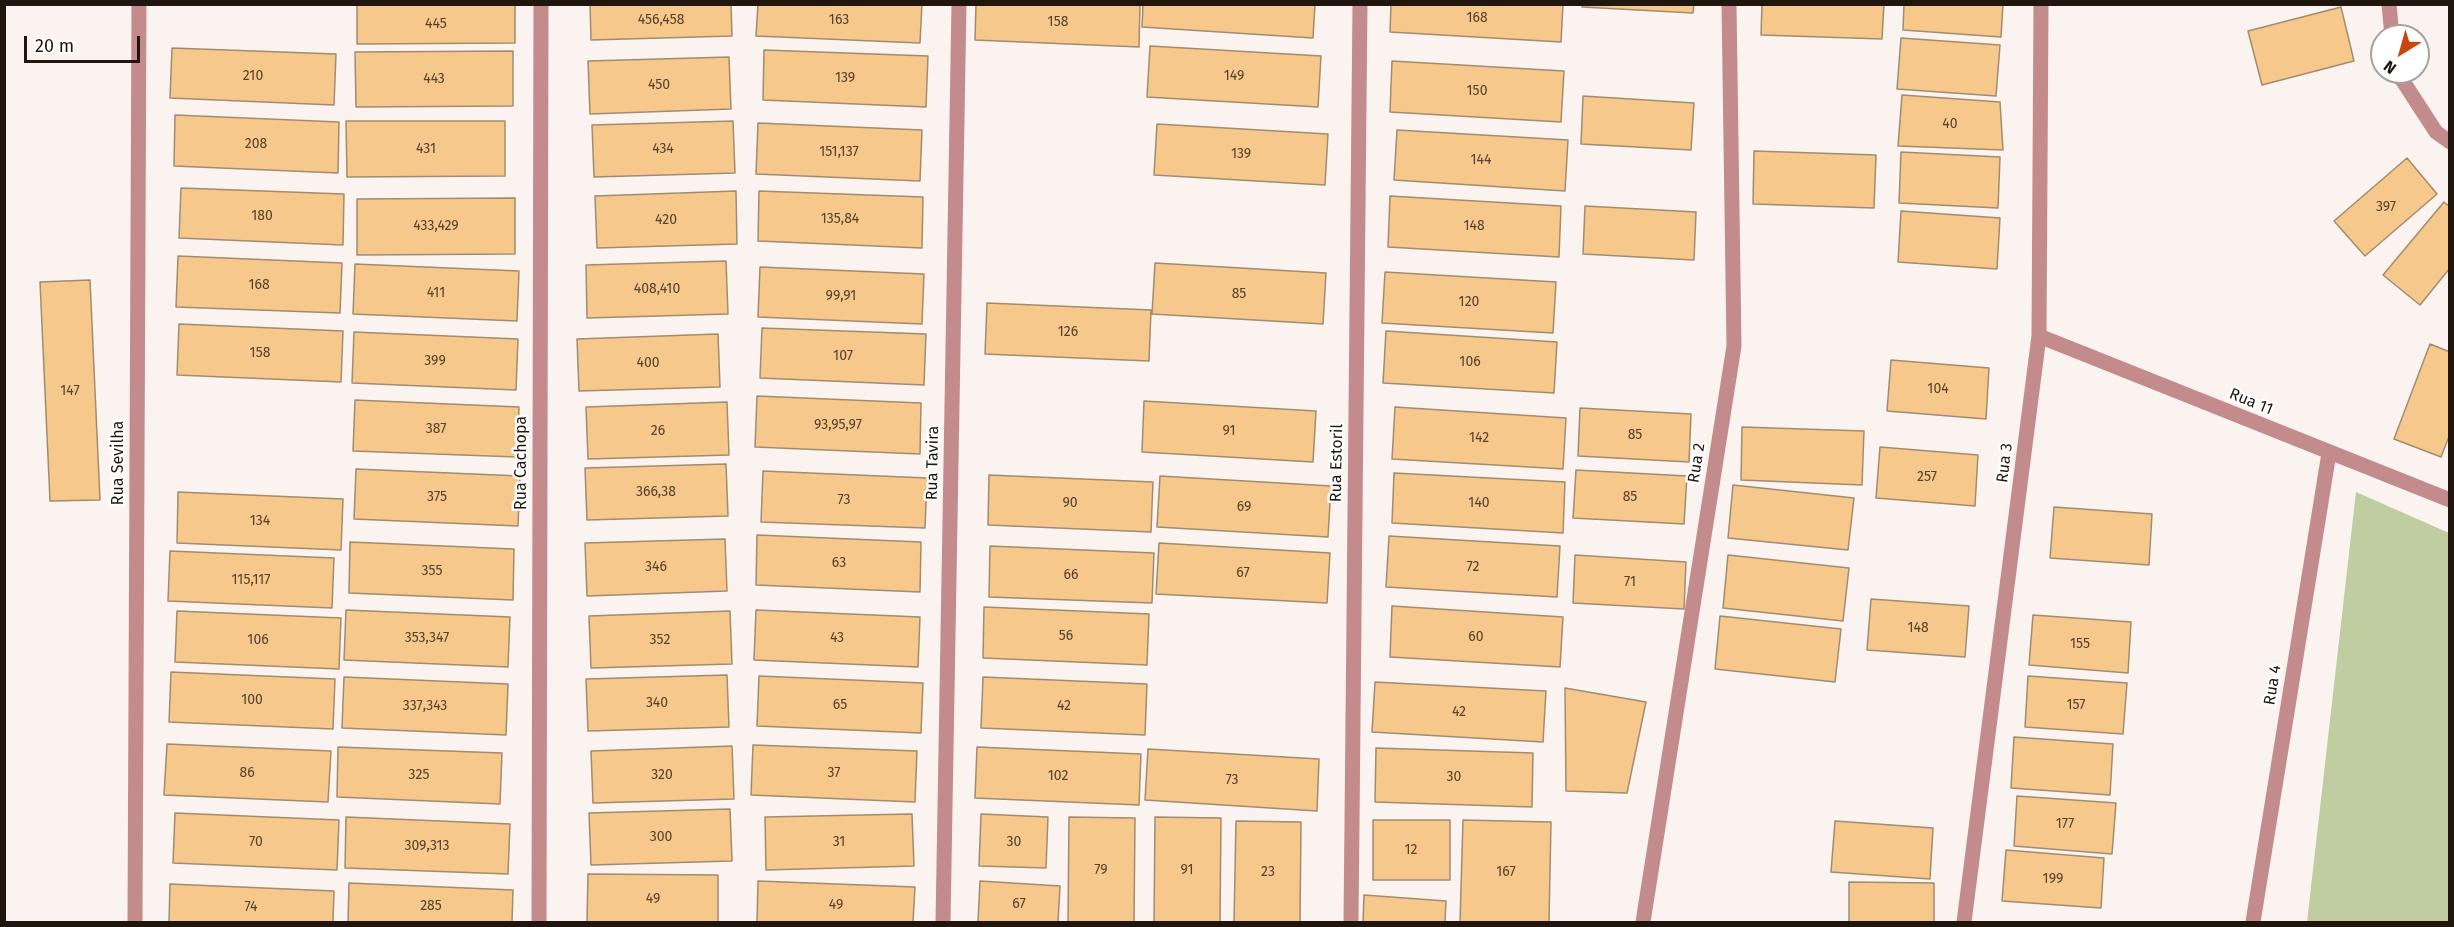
<!DOCTYPE html>
<style>
body{margin:0}
#map{position:relative;width:2454px;height:927px;overflow:hidden;background:#faf3ef;font-family:"Fira Sans",sans-serif}
canvas{display:block}
.frame{position:absolute;inset:0;border:6px solid #21160e;pointer-events:none}
.north{position:absolute;left:2370px;top:24px;width:60px;height:60px;box-sizing:border-box;background:#fff;border:2px solid #a6a29f;border-radius:50%;rotate:217deg;font-size:16px;font-weight:700;line-height:24px;text-align:center;color:#21160e}
.north::after{content:'';display:block;margin:auto;width:21px;height:27px;background:#cc450e;clip-path:polygon(50% 0,100% 100%,50% 72%,0 100%)}
.scale{position:absolute;left:24px;top:36px;width:116px;height:27px;box-sizing:border-box;border:3px solid #21160e;border-top:0;padding-left:8px;font-size:18px;line-height:21px;white-space:nowrap;color:#21160e;-webkit-text-stroke:4px #fff;paint-order:stroke}
</style>
<div id="map">
<canvas width="2454" height="927"></canvas>
<div class="frame"></div>
<div class="north">N</div>
<div class="scale">20 m</div>
</div>
<script>
const context = document.querySelector('canvas').getContext('2d');
context.lineJoin = 'round';
function fill(path, color) { context.fillStyle = color; context.fill(path, 'evenodd'); }
function strokePath(path, color, width, dash) { context.strokeStyle = color; context.lineWidth = width; context.lineCap = dash ? 'butt' : 'round'; context.setLineDash(dash || []); context.stroke(path); }
function label(font, color, halo, rows, align = 'center') {
  context.font = font + ' "Fira Sans",sans-serif'; context.lineWidth = 5; context.setLineDash([]); context.textBaseline = 'middle'; context.strokeStyle = halo; context.fillStyle = color; for (const [text, x, y, turn = 0] of rows) {
    context.save(); context.translate(x, y); context.rotate((+turn || 0) * Math.PI / 180); context.textAlign = isNaN(turn) ? turn : align; if (halo) context.strokeText(text, 0, 0); context.fillText(text, 0, 0); context.restore();
  }
}
fill(new Path2D(`
 M2356,492L2449,533V922H2307Z`), '#bfcda0');
const building = new Path2D(`
 M357,4H515V43L357,44Z
 M590,4H731L732,36L591,40Z
 M758,4H922L920,43L756,36Z
 M976,4H1140L1139,47L975,40Z
 M1143,4H1315L1313,38L1142,27Z
 M1391,4H1563L1561,42L1390,32Z
 M1582,4H1694L1693,13L1582,7Z
 M1762,4H1884L1882,39L1761,35Z
 M1904,4H2003L2001,37L1903,30Z
 M2341,7L2354,61L2262,85L2248,31Z
 M1901,38L2000,45L1996,96L1897,89Z
 M1150,46L1321,56L1318,107L1147,97Z
 M172,48L336,54L334,105L170,98Z
 M764,50L928,56L926,107L763,100Z
 M513,51V106L356,107L355,52Z
 M729,57L731,109L590,114L588,61Z
 M1392,61L1564,71L1561,122L1390,112Z
 M1902,95L2000,102L2003,150L1898,146Z
 M1583,96L1694,103L1691,150L1581,144Z
 M175,115L339,122L338,173L174,166Z
 M346,121H505V176L347,177Z
 M733,121L735,173L594,177L592,125Z
 M758,123L922,130L920,181L756,174Z
 M1157,124L1328,134L1325,185L1154,175Z
 M1397,130L1568,140L1565,191L1394,180Z
 M1754,151L1876,155L1874,208L1753,204Z
 M1901,152L2000,157L1998,208L1899,203Z
 M2407,158L2437,194L2365,256L2334,221Z
 M181,188L344,194L343,245L179,238Z
 M736,191L737,244L597,248L595,196Z
 M759,191L923,197L922,248L758,241Z
 M1390,196L1561,206L1559,257L1388,247Z
 M515,198V254L357,255V199Z
 M2444,202L2450,207V268L2420,305L2383,275Z
 M1585,206L1696,212L1694,260L1583,254Z
 M1901,211L2000,218L1997,269L1898,262Z
 M178,256L342,263L340,313L176,307Z
 M726,261L728,314L587,318L586,265Z
 M1155,263L1326,273L1323,324L1152,314Z
 M355,264L519,271L517,321L353,314Z
 M760,267L924,274L922,324L758,317Z
 M1385,272L1556,282L1553,333L1382,323Z
 M90,280L100,500L50,501L40,282Z
 M987,303L1151,310L1149,361L985,354Z
 M179,324L343,331L341,382L177,375Z
 M762,328L926,334L924,385L760,378Z
 M1386,331L1557,342L1554,393L1383,383Z
 M354,332L518,339L516,390L352,383Z
 M718,334L720,387L579,391L577,339Z
 M2430,344L2450,352V434L2441,457L2394,439Z
 M1891,360L1989,368L1986,419L1887,411Z
 M757,396L921,403L920,454L755,447Z
 M355,400L519,407L517,457L353,451Z
 M1144,401L1316,411L1313,462L1142,452Z
 M727,402L729,455L588,459L586,407Z
 M1395,407L1566,418L1563,469L1392,459Z
 M1580,408L1691,414L1689,462L1578,456Z
 M1742,427L1864,431L1862,485L1741,480Z
 M1880,447L1978,455L1975,506L1876,498Z
 M726,464L728,516L587,520L585,468Z
 M356,469L520,476L518,526L354,519Z
 M1576,470L1687,476L1684,524L1573,518Z
 M763,471L927,478L925,528L761,522Z
 M1394,473L1565,482L1563,533L1392,523Z
 M989,475L1153,482L1151,532L988,525Z
 M1160,476L1331,486L1328,537L1157,527Z
 M1733,485L1854,498L1848,550L1728,538Z
 M178,492L343,499L341,550L177,543Z
 M2054,507L2152,514L2149,565L2050,558Z
 M757,535L921,542L920,592L756,585Z
 M1389,536L1560,546L1557,597L1386,587Z
 M725,539L727,591L587,596L585,543Z
 M350,542L514,549L513,600L349,593Z
 M1159,543L1330,553L1327,603L1156,594Z
 M990,546L1154,553L1152,603L989,597Z
 M170,551L334,558L332,608L168,601Z
 M1575,555L1686,562L1684,609L1573,603Z
 M1728,555L1849,568L1843,621L1723,608Z
 M1871,599L1969,606L1965,657L1867,650Z
 M1392,606L1563,617L1560,667L1390,657Z
 M984,607L1149,614L1147,665L983,658Z
 M346,610L510,617L508,667L344,660Z
 M756,610L920,617L918,667L754,660Z
 M177,611L341,618L339,669L175,662Z
 M730,611L732,664L591,668L589,616Z
 M2033,615L2131,622L2128,673L2029,665Z
 M1720,616L1841,629L1835,682L1715,669Z
 M171,672L335,679L333,729L169,722Z
 M727,675L729,727L588,731L586,679Z
 M759,676L923,683L921,733L757,726Z
 M2028,676L2127,683L2123,734L2025,727Z
 M344,677L508,684L506,735L342,728Z
 M983,677L1147,684L1145,735L981,728Z
 M1375,682L1546,691L1543,742L1372,732Z
 M1565,688L1646,702L1627,793L1566,791Z
 M2014,737L2113,744L2110,795L2011,788Z
 M167,744L331,751L328,802L164,795Z
 M753,745L917,751L915,802L751,795Z
 M732,746L734,799L593,803L591,751Z
 M338,747L502,753L500,804L337,797Z
 M977,747L1141,754L1139,805L975,798Z
 M1376,748L1533,753L1532,807L1375,802Z
 M1148,749L1319,759L1317,811L1145,800Z
 M2017,796L2116,803L2112,854L2014,846Z
 M730,809L732,861L591,865L589,813Z
 M175,813L339,820L337,870L173,863Z
 M912,814L914,866L766,870L765,817Z
 M981,814L1048,817L1046,868L979,866Z
 M346,817L510,824L508,874L345,868Z
 M1069,817L1135,818L1134,922H1068Z
 M1155,817L1221,818L1220,922H1154Z
 M1373,820H1450V880H1373Z
 M1463,820L1551,822L1549,922H1460Z
 M1236,821L1301,822L1300,922H1234Z
 M1835,821L1933,828L1930,879L1831,872Z
 M2006,850L2104,858L2101,908L2002,901Z
 M588,874L718,875V922H587Z
 M758,881L915,887L913,922H757Z
 M980,881L1060,886L1058,922H978Z
 M1849,882L1934,883V922H1849Z
 M349,883L513,890L512,922H348Z
 M170,884L334,891L333,922H169Z
 M1364,895L1446,901L1445,922H1363Z`);
fill(building, '#f6c88b');
strokePath(building, '#a28c70', 1.5);
strokePath(new Path2D(`
 M2389,4L2392,36
 M2397,72L2436,132L2450,142
 M2039,336L2450,500
 M135,922L139,4
 M539,922L541,4
 M943,922L959,4
 M1351,922L1360,4
 M1643,922L1734,346L1729,4
 M1964,922L2039,336L2041,4
 M2253,922L2329,453`), '#c38b8c', 15);
label('14px', '#56422d', null, [
 ["168",1477,18],
 ["456,458",661,20],
 ["163",839,20],
 ["158",1058,22],
 ["445",436,24],
 ["210",253,76],
 ["149",1234,76],
 ["139",845,78],
 ["443",434,79],
 ["450",659,85],
 ["150",1477,91],
 ["40",1950,124],
 ["208",256,144],
 ["431",426,149],
 ["434",663,149],
 ["151,137",839,152],
 ["139",1241,154],
 ["144",1481,160],
 ["397",2386,207],
 ["180",262,216],
 ["135,84",840,219],
 ["420",666,220],
 ["433,429",436,226],
 ["148",1474,226],
 ["168",259,285],
 ["408,410",657,289],
 ["411",436,293],
 ["85",1239,294],
 ["99,91",841,296],
 ["120",1469,302],
 ["126",1068,332],
 ["158",260,353],
 ["107",843,356],
 ["399",435,361],
 ["106",1470,362],
 ["400",648,363],
 ["104",1938,389],
 ["147",70,391],
 ["93,95,97",838,425],
 ["387",436,429],
 ["26",658,431],
 ["91",1229,431],
 ["85",1635,435],
 ["142",1479,438],
 ["257",1927,477],
 ["366,38",656,492],
 ["375",437,497],
 ["85",1630,497],
 ["73",844,500],
 ["90",1070,503],
 ["140",1479,503],
 ["69",1244,507],
 ["134",260,521],
 ["63",839,563],
 ["346",656,567],
 ["72",1473,567],
 ["355",432,571],
 ["67",1243,573],
 ["66",1071,575],
 ["115,117",251,580],
 ["71",1630,582],
 ["148",1918,628],
 ["56",1066,636],
 ["60",1476,637],
 ["353,347",427,638],
 ["43",837,638],
 ["106",258,640],
 ["352",660,640],
 ["155",2080,644],
 ["100",252,700],
 ["340",657,703],
 ["65",840,705],
 ["157",2076,705],
 ["337,343",425,706],
 ["42",1064,706],
 ["42",1459,712],
 ["86",247,773],
 ["37",834,773],
 ["325",419,775],
 ["320",662,775],
 ["102",1058,776],
 ["30",1454,777],
 ["73",1232,780],
 ["177",2065,824],
 ["300",661,837],
 ["70",256,842],
 ["31",839,842],
 ["30",1014,842],
 ["309,313",427,846],
 ["12",1411,850],
 ["79",1101,870],
 ["91",1187,870],
 ["23",1268,872],
 ["167",1506,872],
 ["199",2053,879],
 ["49",653,899],
 ["67",1019,904],
 ["49",836,905],
 ["285",431,906],
 ["74",251,907]
]);
label('16px', '#21160e', '#fff', [
 ["Rua 11",2251,402,22],
 ["Rua Sevilha",119,463,-90],
 ["Rua Cachopa",522,463,-90],
 ["Rua Tavira",933,463,-89],
 ["Rua Estoril",1337,463,-89],
 ["Rua 2",1697,463,-81],
 ["Rua 3",2005,463,-83],
 ["Rua 4",2273,685,-81]
]);
</script>
